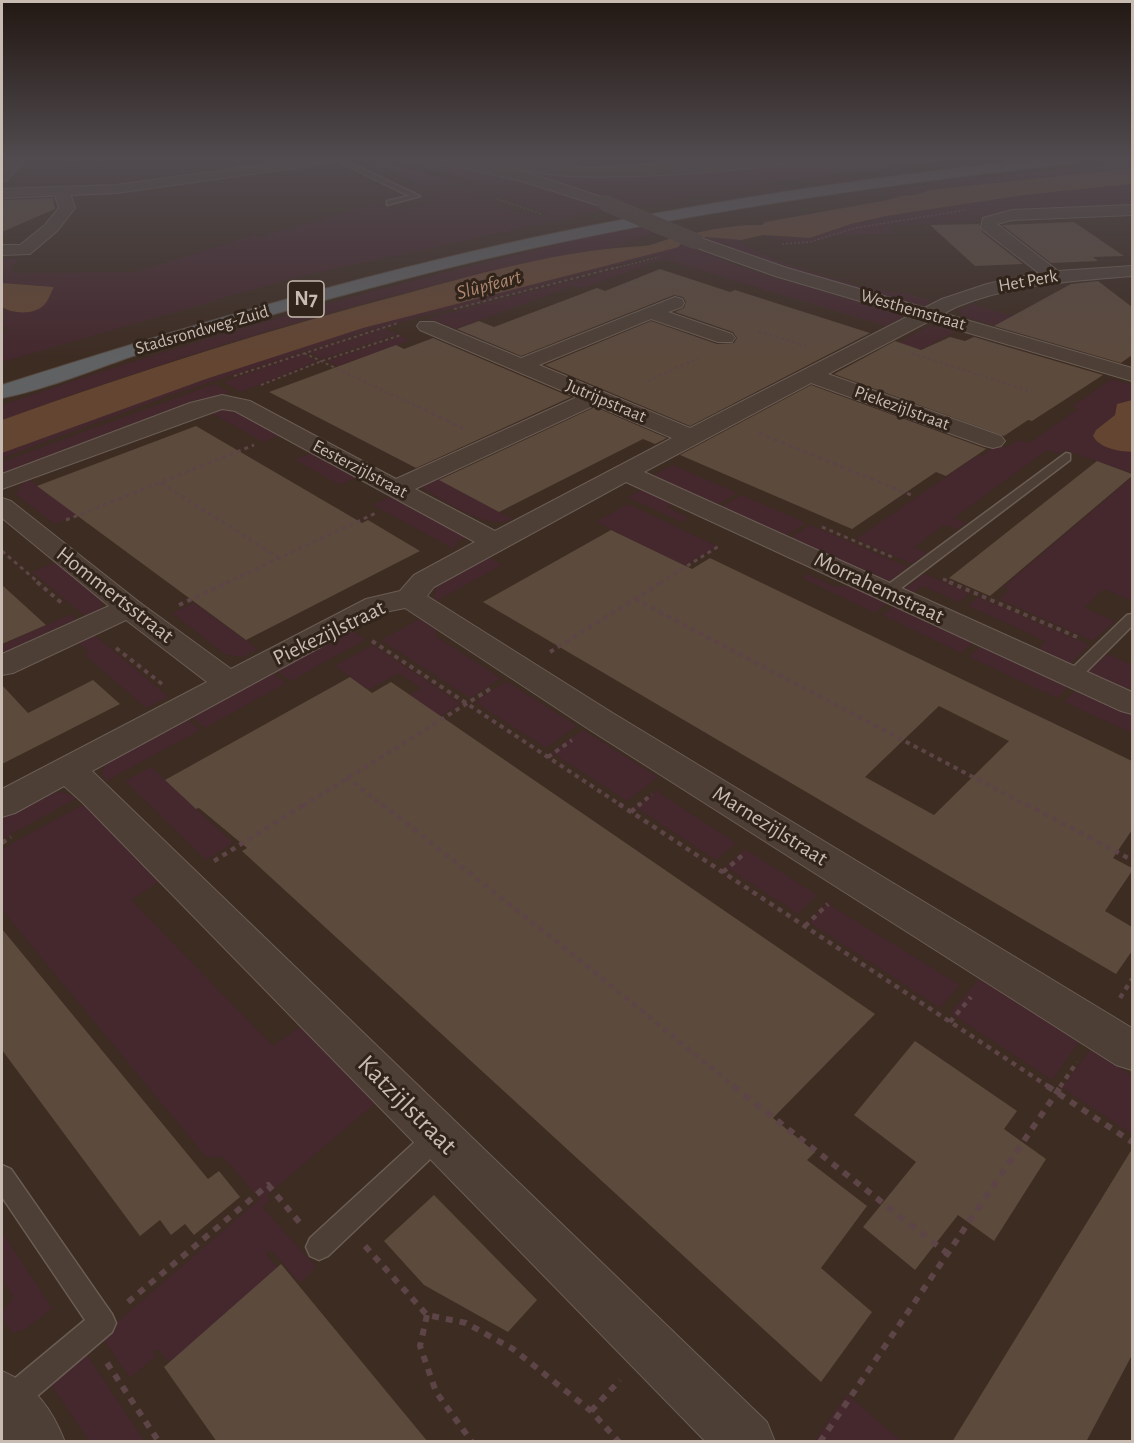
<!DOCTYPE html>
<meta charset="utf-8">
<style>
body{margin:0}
#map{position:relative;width:1134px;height:1443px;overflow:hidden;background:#3d2c22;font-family:"Alegreya Sans",sans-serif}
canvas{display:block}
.frame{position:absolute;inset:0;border:3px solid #c8bbb1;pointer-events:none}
</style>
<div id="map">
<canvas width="1134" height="1443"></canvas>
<div class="frame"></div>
</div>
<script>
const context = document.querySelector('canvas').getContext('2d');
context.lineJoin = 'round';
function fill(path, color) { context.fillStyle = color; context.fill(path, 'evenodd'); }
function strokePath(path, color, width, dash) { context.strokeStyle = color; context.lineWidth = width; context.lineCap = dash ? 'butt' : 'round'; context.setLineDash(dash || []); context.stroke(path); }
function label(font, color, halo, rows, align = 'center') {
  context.font = font + ' "Alegreya Sans",sans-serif'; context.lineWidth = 6; context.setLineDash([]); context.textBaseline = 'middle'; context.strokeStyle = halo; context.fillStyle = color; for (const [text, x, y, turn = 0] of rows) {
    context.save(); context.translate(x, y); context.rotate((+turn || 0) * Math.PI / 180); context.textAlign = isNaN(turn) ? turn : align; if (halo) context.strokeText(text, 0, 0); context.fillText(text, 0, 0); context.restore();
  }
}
fill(new Path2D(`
 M371,159C394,167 419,170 442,178C467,186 524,225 549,214L501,197L455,176L390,159H429L553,190L605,210L293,278L2,362V332L9,329L2,325V307L8,311L54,287L2,283V259H19L10,270L17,273L136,272L254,235L260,237L374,203L399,210L435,202L429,198L439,196L374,161L352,160Z
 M456,159H504L518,165L568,173L742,167L799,159H959L780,181L630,206L555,182Z
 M534,159H579L584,167L657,162L654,159H773L570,170L526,162Z
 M1132,162V168L929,190C916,197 906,193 892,198L893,195L887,192L947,181Z
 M1132,184V208L987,215L971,222L889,226L895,233L837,236L802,245L761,236L810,238L851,224L886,216L1024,195Z
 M641,225L658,232L622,243L627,245C414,281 204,347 2,420V405C212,333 424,274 641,225Z
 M706,237L741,240C749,256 848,283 869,288C890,292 912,292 932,302L925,305H911L775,267L703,240Z
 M686,242L691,247L735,265L786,281L897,312L901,318L886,326L663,259L583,288L572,286L456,329L428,318L657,259V255L367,331L169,396L2,458V453C121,409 240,365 362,328C466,296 573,273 679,247V244Z
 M973,304L978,306L1041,324L1022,334L963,316L959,311Z
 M936,326L956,331L914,353L892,347L927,327Z
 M384,329L398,334L322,359L309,352Z
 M402,336L411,340L338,366L327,361Z
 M303,354L317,361L241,392L223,382Z
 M1112,379L1132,385V400L1116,407L1115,415L1096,430L1095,440L1108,448L1132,452V473L1064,450L1060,454L1047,450L954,518L966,523L958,529L944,525L914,547L927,553L912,564L856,539L978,455L982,456L995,446L1007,447L1019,440L1029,443L1078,409L1072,406Z
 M214,384L230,392L2,475V462Z
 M220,409H235L280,435L263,442L211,413Z
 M313,452L358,477L340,485L295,460Z
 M673,465L737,493L715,506L652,476Z
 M440,476L452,482L448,485L513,519C489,532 444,500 422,488L421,484Z
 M1131,478L1132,601L1104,589L1084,608L1115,621L1093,641L999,599L1008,590L1003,587Z
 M30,480L77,515L55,524L15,494L23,483Z
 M644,489L673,503L667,507L689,518L682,522L627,497Z
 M742,495L806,523L783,537L719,508Z
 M392,496L463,535L465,539L457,541L454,549L373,505Z
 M628,504L717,546L685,566L596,522Z
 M810,525L908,567L887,583L788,539Z
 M487,556L502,565L434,602L436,583Z
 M56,562L104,600L100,610L85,616L32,572Z
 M808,574L834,586L856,587L889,601L875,613L802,578Z
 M925,574L970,593L959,602L922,586L911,595L901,591Z
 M978,597L1089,645L1069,665L1037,651L1046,641L968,606Z
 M194,603L258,649L242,657L226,655L172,613Z
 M896,605L975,641L961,653L882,615Z
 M71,614L77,619L2,653V645Z
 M422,618L435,626V636L501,678L470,698L381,640Z
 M349,629L366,639L291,681L274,669Z
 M93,634L169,697L146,708L85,655L89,652L77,642Z
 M982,644L1070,685L1057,698L969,657Z
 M373,645L461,704L421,727L391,706L421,688L399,673L368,690L335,666Z
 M1107,654L1132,665V684L1127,690L1087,673Z
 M270,671L286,683L205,728L189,715Z
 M506,681L577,726L546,748L475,702Z
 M1077,689L1132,714V733L1064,702Z
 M185,717L200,730L106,781C99,771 104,766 112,758Z
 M583,730L658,777L627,801L551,752Z
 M151,767L233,843L206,860L125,781Z
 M659,789V793L736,843L716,860L635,807Z
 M63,792L77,798L2,839V815L46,793Z
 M84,804L160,881L131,900L273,1046L302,1025L378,1101L266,1196L270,1200L262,1207L316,1267L300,1283L271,1250L266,1254L278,1268L170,1363L158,1349L153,1352L156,1356L130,1378L101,1336L260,1199L223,1157H206L2,910V849Z
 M745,849L817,895L798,914L726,867Z
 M831,899L830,905L960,985L940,1008L809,922Z
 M979,979L1079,1042L1052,1080L950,1013Z
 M1091,1049L1132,1076V1134L1062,1088Z
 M2,1232L52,1308C40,1317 27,1332 12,1333L2,1317V1312L13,1299V1296L2,1278Z
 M85,1352L144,1441H89L52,1386V1383Z
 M847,1394L901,1441H819L816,1439Z`), '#44282d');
fill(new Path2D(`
 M1132,168V184L1024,195L886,216L851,224L810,238L763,235L741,240L706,237L680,244L679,247L363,328L206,379L2,453V420C135,372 271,329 408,293C485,272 563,250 643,246C652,246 660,241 669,239C699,232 731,224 762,225L765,222L888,200C904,193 914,198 929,190Z
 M2,283L54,287C51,292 49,300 44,305C35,315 12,314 2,307Z
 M1132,400V452C1119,451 1100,449 1093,436L1096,430L1115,415L1117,404Z`), '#634532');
fill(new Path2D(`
 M53,198L55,209L2,232V200Z
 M1074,222L1124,256L1093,257L1098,261L1051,263L1002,225Z
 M979,224L982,232L1023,264L975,266L930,225Z
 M660,269L730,292L735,290L870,333L690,426L545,365L651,321L717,344L734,343L737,338L733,332L675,312L684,308L686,302L683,297L674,295L521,356L457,329L479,321L494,327L597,288L605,291Z
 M1098,281L1132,307V355L1121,363L994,326L1071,284Z
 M950,337L965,341L974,337L1103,375L1032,421L1028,420L1004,436L834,374L895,341L921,350Z
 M433,338L571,397L416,468L269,392L396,345L404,349Z
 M811,385L984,448L986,449L946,476L936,472L852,529L680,455Z
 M595,407L667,438L655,444L643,439L499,512L439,480Z
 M196,426L362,523L368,520L420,551L246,640L37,486Z
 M1097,461L1132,474V476L990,596L949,578Z
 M611,530L692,569L710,558L1132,761V830L1113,858L1132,868V871L1105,911L1132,927V951L1116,974L483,602ZM939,706L1009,741L934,815L865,777Z
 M2,585L46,625L2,644Z
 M350,677L372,693L391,682L875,1014L773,1118L815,1152L807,1160L867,1206L821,1268L872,1312L821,1382L242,851L247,848L199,808L196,809L165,780Z
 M93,680L120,704L2,764V685L28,713Z
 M2,929L208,1179L219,1171L240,1197L194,1235L185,1224L171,1235L160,1220L140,1236L2,1050Z
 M915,1041L1017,1111L1004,1129L1046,1159L994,1241L958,1215L915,1270L863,1227L916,1162L854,1115Z
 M1132,1149V1355L1086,1442H952Z
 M434,1195L537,1300L508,1332L424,1285L384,1241Z
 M281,1264L428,1442H217L164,1367Z`), '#5c4a3d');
const service = new Path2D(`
 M266,159H273L282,166L275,168Z
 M334,159H342L420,196L387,205V201L409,196Z
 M1066,453L1070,454V460L892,595H882L880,592L882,589Z
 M1132,614V626L1077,681H1065L1063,678L1065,675L1127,615Z
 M438,1125L446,1128L450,1136L446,1144L328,1256L319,1260L310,1256L306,1247L310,1238L430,1128Z
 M2,1165L11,1169L112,1314L116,1323L112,1332L22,1409L12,1413L2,1407V1389L85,1320L2,1197Z`);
const minor = new Path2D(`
 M11,159H26L7,180L2,181V169Z
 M502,159H522L558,167L592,168L758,159H797L790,163C742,170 532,192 502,159Z
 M62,188L70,193L75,208L57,231L30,254L2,255V245H20L45,225L59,208L54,193Z
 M1132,205V215L1012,220L997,224L1058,271L1132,266V276C1071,281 1013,284 956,307L828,374L1001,436L1005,441L1001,446L993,448L985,446L811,383L644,472L1132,692V714L1121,711L626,482L434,587L427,596L611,712L1132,1028V1070L1116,1065L587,728L405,608L385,612L92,771L767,1422L775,1442H706L82,802L64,786L15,813L2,817V789L207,682L126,620L13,673L2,675V654L109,606L2,518V498L11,501L139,602L231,669L366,599L400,591L414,575L475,542L235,411L222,409L2,489V474L190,403L222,395L250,401L396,479L577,397L420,330L417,326L420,322H434L521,358L675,297L682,299L684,303L682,307L668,312L732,334L735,338L732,342H718L651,319L539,365L690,428L942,299L987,284L1039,273L983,230L981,227L983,218L1012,210ZM595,405L672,438L495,531L415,489Z
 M2,1371C35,1385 52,1409 65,1442H3L2,1439Z`);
const tertiary = new Path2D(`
 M303,159H338L331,163L116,193L2,198V189L116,185Z
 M438,159C488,156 561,184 610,200L613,203L610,206H600L525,182L440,162Z
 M695,236L787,268L1132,368V381L775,276L689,245L687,241L689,237Z`);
const trunk = new Path2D(`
 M1040,159H1084L1077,163C849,188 622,222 400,280C312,303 225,327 139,354C94,369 48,389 2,398V385C177,329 353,277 532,238C700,202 869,177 1040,159Z`);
strokePath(service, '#6a5d54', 3);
strokePath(minor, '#6a5d54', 2);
strokePath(tertiary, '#6a5d54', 2);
strokePath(trunk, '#574a41', 2);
strokePath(new Path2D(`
 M51,159L87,163L124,159
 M1103,163L1132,160
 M405,164L421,168
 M497,199L541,214
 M782,244L810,242L855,228L966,210
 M612,269L659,257`), '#5d4446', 1.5, [2, 2]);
strokePath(new Path2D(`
 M624,285L636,290
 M454,309L618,267
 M758,331L806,346
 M304,353L420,408
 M911,353L1032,392
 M234,376L398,323
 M648,381L699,358
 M261,385L322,361L401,335`), '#5d4446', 2, [3, 3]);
strokePath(new Path2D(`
 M417,406L463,428
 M759,433L911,495
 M161,483L279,558
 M66,520L254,445
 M822,527L892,557
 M2,551L39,583
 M943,579L953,583
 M226,583L376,513
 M660,583L719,546`), '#5d4446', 3, [4, 4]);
strokePath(new Path2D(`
 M37,582L64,605
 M949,582L1077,637
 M635,599L1028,806
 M179,605L229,582
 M372,641L622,806
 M116,648L162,684
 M550,652L662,582
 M548,757L572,740
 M347,777L383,806
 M303,806L490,689
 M638,806L652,794`), '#5d4446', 4, [4.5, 4.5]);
strokePath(new Path2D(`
 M382,804L576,957L735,1087
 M619,804L1049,1087
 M1026,804L1132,860
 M631,812L640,804
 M2,843L11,837
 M214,861L305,804
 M723,872L745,853
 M805,926L828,904
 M1120,998L1132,979
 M950,1022L971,997
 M1060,1087L1077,1062`), '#5d4446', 4.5, [5, 5]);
strokePath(new Path2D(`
 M733,1086L947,1253
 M1047,1086L1132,1142
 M365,1246L427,1315L466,1323L513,1349L591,1411L619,1442
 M128,1302L268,1185L300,1223
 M427,1315L420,1346L436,1392L472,1442
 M107,1363L159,1442
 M591,1411L620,1380
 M820,1442L1061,1086`), '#5d4446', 6, [7, 7]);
fill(service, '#4d3f36');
fill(minor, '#4d3f36');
fill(tertiary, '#4d3f36');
fill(trunk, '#606163');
const tertiaryBridge = new Path2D(`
 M605,203L695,241`);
strokePath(tertiaryBridge, '#6a5d54', 16, []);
strokePath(tertiaryBridge, '#4d3f36', 16);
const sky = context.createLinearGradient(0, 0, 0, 361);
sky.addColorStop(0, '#221813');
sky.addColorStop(0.44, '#514b4f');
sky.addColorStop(1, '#514b4f00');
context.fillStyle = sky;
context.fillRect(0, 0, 1134, 361);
label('18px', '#c8bbb1', '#31241b', [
 ["Het Perk",1028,281,-10],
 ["Westhemstraat",913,310,16],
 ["Stadsrondweg-Zuid",202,330,-16],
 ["Jutrijpstraat",606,401,23],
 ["Piekezijlstraat",902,408,20],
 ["Eesterzijlstraat",360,469,28]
]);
label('italic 20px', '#ad8770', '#31241b', [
 ["Slûpfeart",489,285,-15]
]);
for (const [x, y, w] of [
 [306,299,36]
]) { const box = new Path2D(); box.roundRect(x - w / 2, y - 18, w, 36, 4.5); context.fillStyle = '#31241b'; context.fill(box); strokePath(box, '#c8bbb1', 1.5); }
label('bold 21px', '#c8bbb1', null, [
 ["N7",306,299]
]);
label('22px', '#c8bbb1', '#31241b', [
 ["Morrahemstraat",879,588,25],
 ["Hommertsstraat",115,595,38],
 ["Piekezijlstraat",329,633,-26],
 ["Marnezijlstraat",770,826,32]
]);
label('27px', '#c8bbb1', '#31241b', [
 ["Katzijlstraat",407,1105,45]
]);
</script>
